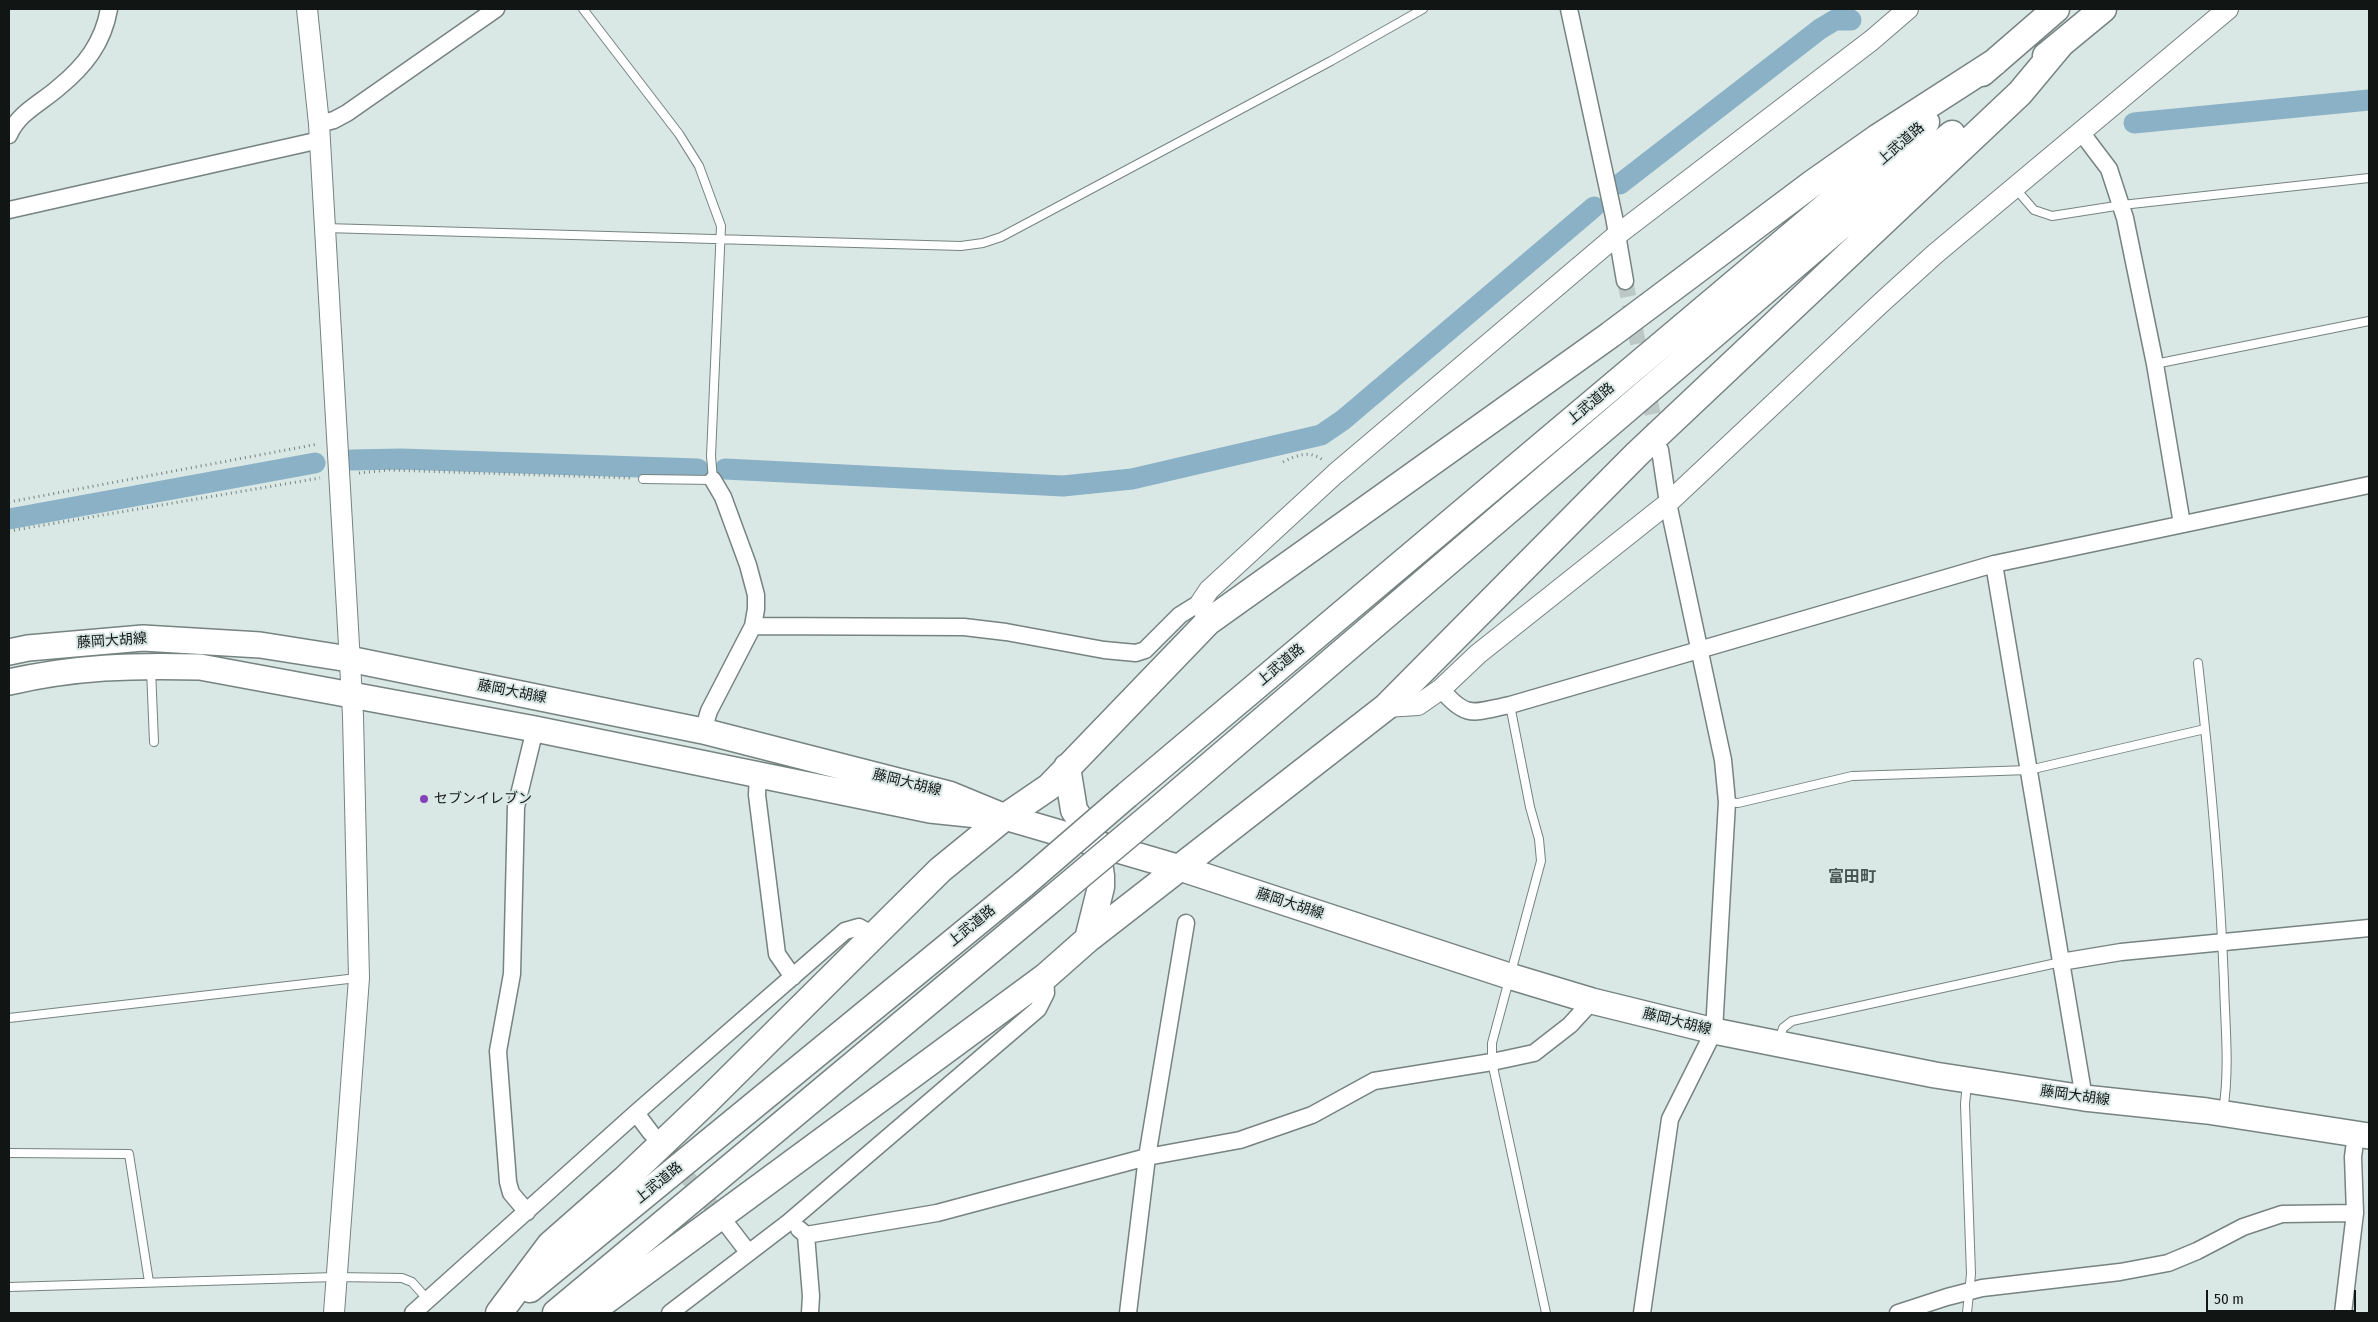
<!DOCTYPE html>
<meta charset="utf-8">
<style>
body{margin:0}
#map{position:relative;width:2378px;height:1322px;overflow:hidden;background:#d9e8e5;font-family:"Fira Sans Condensed",sans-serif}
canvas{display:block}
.frame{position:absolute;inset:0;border:10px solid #111615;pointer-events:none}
.scale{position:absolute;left:2206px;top:1290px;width:150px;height:22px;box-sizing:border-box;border:2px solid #111615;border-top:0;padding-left:6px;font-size:15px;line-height:18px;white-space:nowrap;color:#111615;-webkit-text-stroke:4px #d9e8e5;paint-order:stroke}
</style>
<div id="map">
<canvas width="2378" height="1322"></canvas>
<div class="frame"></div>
<div class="scale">50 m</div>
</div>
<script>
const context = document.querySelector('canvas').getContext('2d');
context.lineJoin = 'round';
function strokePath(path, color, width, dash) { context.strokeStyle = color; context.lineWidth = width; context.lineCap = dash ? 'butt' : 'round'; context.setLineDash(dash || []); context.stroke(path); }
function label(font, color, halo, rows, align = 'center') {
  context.font = font + ' "Fira Sans Condensed","Noto Sans JP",sans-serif'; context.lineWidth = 4; context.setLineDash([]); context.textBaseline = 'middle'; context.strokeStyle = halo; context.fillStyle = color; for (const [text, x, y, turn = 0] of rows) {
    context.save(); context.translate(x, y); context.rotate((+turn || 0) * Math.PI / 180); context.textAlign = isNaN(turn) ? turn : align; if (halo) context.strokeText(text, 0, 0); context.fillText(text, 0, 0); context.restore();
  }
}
strokePath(new Path2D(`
 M2134,123L2369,100
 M1620,184L1820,29L1835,20H1851
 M351,460L401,459L698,469
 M725,469L1063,486L1132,479L1321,435L1343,420L1594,207
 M9,519L315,463`), '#8bb1c6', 21);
strokePath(new Path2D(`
 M1625,281L1658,440
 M655,1139L726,1223`), '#bbc8c6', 16, [16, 8]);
const service = new Path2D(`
 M583,9L679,134L699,166L721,226L711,456L713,480L643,479
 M2015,188L2034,210L2052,216L2122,205L2369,178
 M325,228L961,246L983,243L1001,237L1331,61L1423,9
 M2155,364L2369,321
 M2198,663C2210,769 2220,876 2224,982C2225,1025 2230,1069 2223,1111
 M151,669L154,742
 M1510,705L1530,807L1539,839L1541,861L1492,1043V1062L1546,1313
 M1727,802L1738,803L1852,776L2029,770L2205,729
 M9,1018L357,978
 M1779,1040L1783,1028L1792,1021L2061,962
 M9,1153L129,1154L149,1282
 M9,1287L335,1277L402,1278L412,1282L428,1300
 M1967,1313L1971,1274L1965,1104L1967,1083`);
const minor = new Path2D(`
 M1569,9L1614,217L1625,281
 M319,124L334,120L347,113L496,9
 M2081,132L2109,169L2125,218L2155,364L2182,524
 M9,135C18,113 41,103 58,88C85,66 103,43 109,9
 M9,210L320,140
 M1994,564L2084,1098
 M753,626L964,627L1006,632L1104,650L1136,653L1145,650L1180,615L1201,602
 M1441,689C1467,720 1474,712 1510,705L1994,564L2369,485
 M703,731L709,711L753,626L756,609V595L748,565L723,497L713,480
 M758,773L757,795L777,954L793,977
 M2061,962L2121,952L2369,928
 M636,1113L651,1133
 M527,1212L511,1193L508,1182L498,1051L512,974L516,807L535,729
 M728,1226L748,1252
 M799,1229L806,1235L811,1296L810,1313
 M806,1235L937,1213L1147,1157L1240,1140L1312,1115L1374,1081L1492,1062L1534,1053L1570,1025L1592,1001
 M413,1313L636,1113L845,931L859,927L875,936
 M670,1313L789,1222L1038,1009L1046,993L1045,977
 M1128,1313L1147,1157L1186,923
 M1642,1313L1670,1119L1714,1031L1727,802L1723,760L1668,503L1660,450
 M1898,1313L1947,1297L1982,1288L2120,1272L2168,1263L2197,1251L2243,1227L2282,1214L2355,1213
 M2343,1313L2355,1213L2353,1157L2356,1134`);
const tertiary = new Path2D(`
 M307,9L319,124L347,610L353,716L359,978L334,1313
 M1208,622L1201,602L1209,590L1335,474L1617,235L1872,40L1908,9
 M1386,707L1418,705L1441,689L1478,654L1668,503L1881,303L1935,254L2228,9`);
const primary = new Path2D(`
 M9,652L28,648L143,638L260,645L349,659L703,731L949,794L1005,817L1180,868L1509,976L1592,1001L1714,1031L1935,1075L2084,1098L2207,1111L2369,1136
 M9,682C75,667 133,665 200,667L535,729L930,810L978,815`);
const trunk = new Path2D(`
 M2046,56L2103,9
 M1982,73L2056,9
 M1067,767L1074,810L1096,843L1101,876V887L1088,939
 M1127,795L1926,122
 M1159,809L1836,230L1952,134
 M530,1289L1024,884
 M499,1313L550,1245L625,1179L706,1102L940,870L1005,817L1049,787L1208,622L1610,335L1813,183L1877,138L1995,62
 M556,1313L1053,898
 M589,1313L1045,977L1088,939L1386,707L1637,454L2020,93L2060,45`);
strokePath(service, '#768381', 10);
strokePath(minor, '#768381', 19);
strokePath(tertiary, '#768381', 22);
strokePath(primary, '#768381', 28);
strokePath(trunk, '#768381', 29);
strokePath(new Path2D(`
 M1283,462C1297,455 1309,450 1323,460
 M359,473L389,470L630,478
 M9,502L318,444
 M9,531L320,478`), '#788280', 3, [1, 4]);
strokePath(service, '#fff', 8);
strokePath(minor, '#fff', 16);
strokePath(tertiary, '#fff', 20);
strokePath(primary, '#fff', 25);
strokePath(trunk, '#fff', 26);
const trunkBridge = new Path2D(`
 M1024,884L1127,795
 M1053,898L1159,809`);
strokePath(trunkBridge, '#768381', 29, []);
strokePath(trunkBridge, '#fff', 26);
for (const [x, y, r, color] of [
 [424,799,5,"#8342b7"]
]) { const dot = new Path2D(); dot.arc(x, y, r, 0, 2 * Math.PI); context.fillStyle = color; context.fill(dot); strokePath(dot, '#d9e8e5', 2); }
label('14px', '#111615', '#d9e8e5', [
 ["上武道路",1901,144,-41],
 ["上武道路",1591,404,-40],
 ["藤岡大胡線",112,641,-4],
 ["上武道路",1281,665,-40],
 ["藤岡大胡線",512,692,11],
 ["藤岡大胡線",907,783,14],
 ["藤岡大胡線",1290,904,18],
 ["上武道路",972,926,-39],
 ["藤岡大胡線",1677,1022,14],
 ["藤岡大胡線",2075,1096,8],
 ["上武道路",659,1183,-39]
]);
label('14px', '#111615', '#d9e8e5', [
 ["セブンイレブン",434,799]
], 'left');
label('bold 16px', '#485452', '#d9e8e5', [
 ["富田町",1852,878]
]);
</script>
